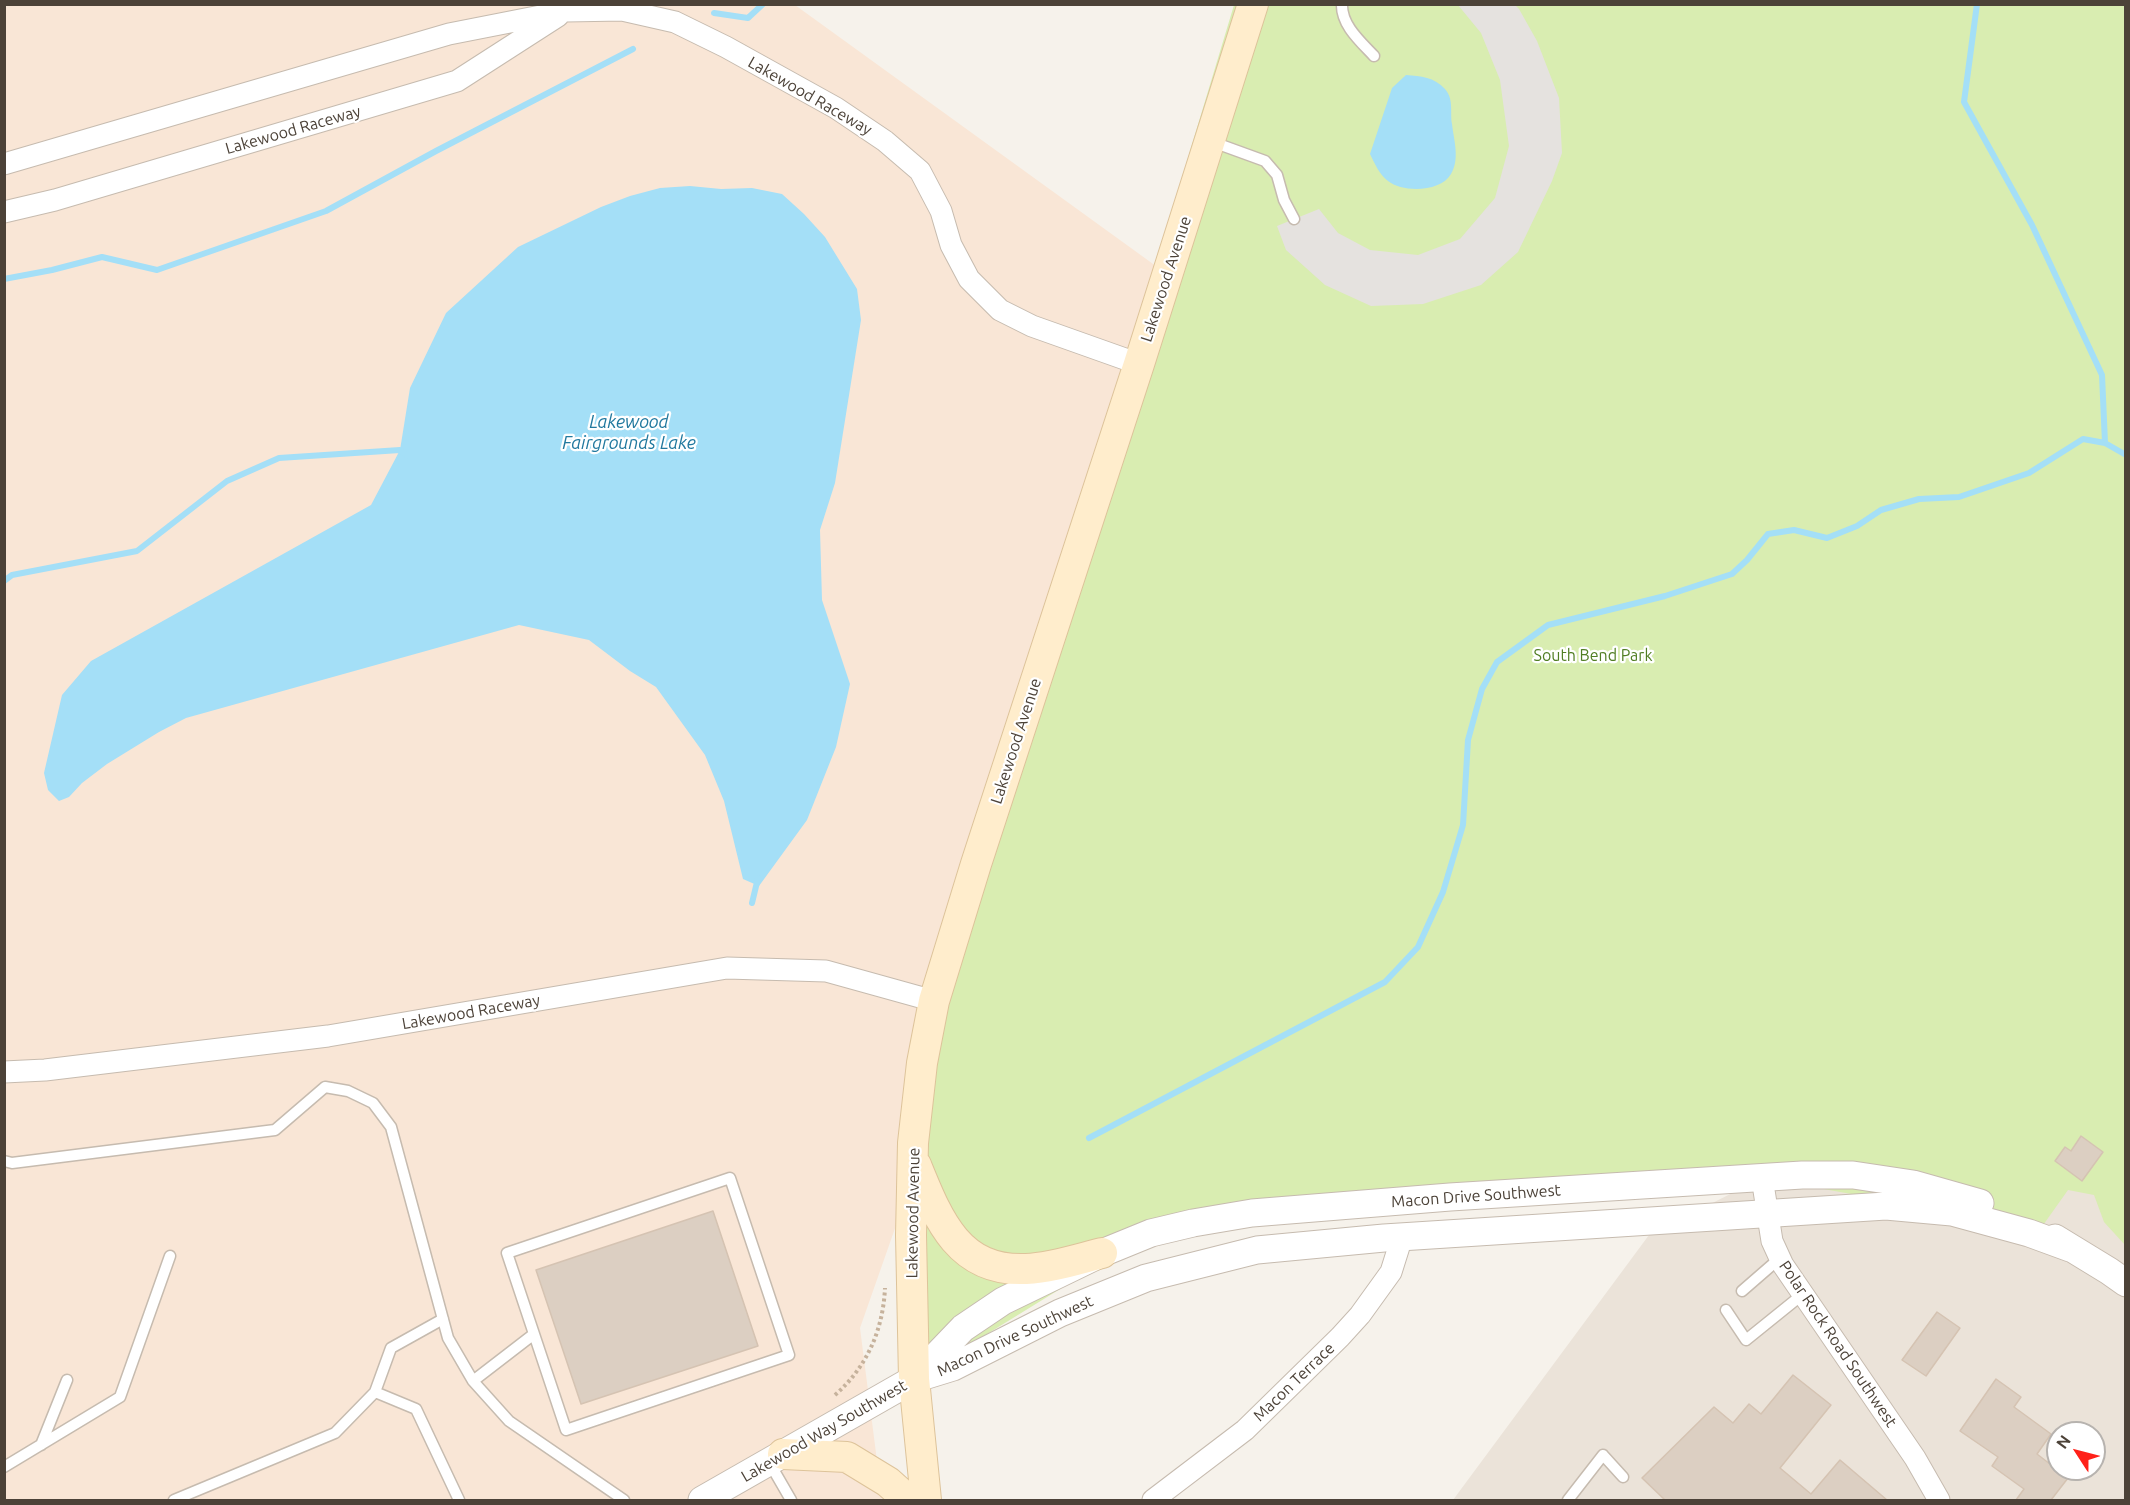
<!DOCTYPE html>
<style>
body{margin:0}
#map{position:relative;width:2130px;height:1505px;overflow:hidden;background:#f6f2eb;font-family:Ubuntu,sans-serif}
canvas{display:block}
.frame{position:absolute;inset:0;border:6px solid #4c4238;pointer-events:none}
.north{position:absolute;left:2046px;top:1421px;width:60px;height:60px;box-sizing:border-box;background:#fff;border:2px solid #b7b3af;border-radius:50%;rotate:306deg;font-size:16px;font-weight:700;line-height:24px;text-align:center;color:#4c4238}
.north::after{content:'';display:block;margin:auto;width:21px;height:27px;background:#ff2119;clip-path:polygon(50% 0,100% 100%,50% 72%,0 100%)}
</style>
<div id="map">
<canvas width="2130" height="1505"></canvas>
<div class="frame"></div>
<div class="north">N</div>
</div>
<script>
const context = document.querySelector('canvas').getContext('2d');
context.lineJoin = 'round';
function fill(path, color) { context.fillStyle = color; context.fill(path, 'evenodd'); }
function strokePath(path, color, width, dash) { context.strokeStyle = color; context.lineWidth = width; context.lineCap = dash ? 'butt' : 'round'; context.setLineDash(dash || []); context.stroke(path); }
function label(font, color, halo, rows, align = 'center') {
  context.font = font + ' Ubuntu,sans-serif'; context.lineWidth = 4.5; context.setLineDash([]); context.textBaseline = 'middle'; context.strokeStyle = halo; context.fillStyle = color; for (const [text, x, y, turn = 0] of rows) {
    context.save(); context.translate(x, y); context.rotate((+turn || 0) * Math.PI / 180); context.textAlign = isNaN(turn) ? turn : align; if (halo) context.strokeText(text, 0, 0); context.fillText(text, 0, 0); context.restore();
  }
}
fill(new Path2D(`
 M2125,1107V1500H1453L1649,1235L1762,1178ZM2058,1433H2094V1469H2058Z`), '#ebe3d9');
fill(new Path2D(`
 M5,5H795L1178,282L919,1160L860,1328L882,1500H5Z`), '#f9e6d6');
fill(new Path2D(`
 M1234,5H2125V1245L2104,1222L2094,1195L2068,1190L2041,1228L1762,1178L1151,1233L914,1379L934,1001Z`), '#d9edb1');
fill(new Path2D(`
 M1458,5H1515L1519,9L1537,41L1559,98L1562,153L1552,181L1518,252L1481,285L1423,304L1371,306L1325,285L1286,250L1277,226L1319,209L1338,233L1370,250L1418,255L1460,239L1495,198L1509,146L1500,80L1481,33Z`), '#e5e2df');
fill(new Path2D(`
 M1406,75C1421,76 1434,77 1445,89C1454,99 1450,112 1452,124C1454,141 1460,159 1451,174C1441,192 1403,193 1388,181C1379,174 1375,164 1370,154L1392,88Z
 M690,186L721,189L752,188L782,194L804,214L825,237L857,289L861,320L835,483L820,530L822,600L850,684L836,747L807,820L759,886L743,879L724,801L705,755L656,687L630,671L589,640L519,625L186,718L159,732L107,764L82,783L69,797L59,801L48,790L44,773L62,695L91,661L371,505L400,450L410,388L446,313L518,247L601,207L630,196L660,188Z`), '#a4dff7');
strokePath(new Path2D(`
 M1977,4L1964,102L2032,225L2102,375L2105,443
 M714,13L748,18L763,4
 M4,279L52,270L102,257L157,270L326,211L436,151L633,49
 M4,581L12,575L137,551L227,481L279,458L400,450L407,455
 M752,903L758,878
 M1089,1138L1385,982L1418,947L1443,892L1463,825L1468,740L1482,689L1497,662L1548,625L1665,596L1732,574L1747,560L1768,534L1794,530L1827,538L1857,526L1881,510L1919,499L1959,497L2029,473L2083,439L2105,443L2126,455`), '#a4dff7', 6);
const building = new Path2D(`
 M2081,1136L2103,1152L2082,1181L2055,1161L2065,1147L2071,1151Z
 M713,1211L758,1346L581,1404L536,1270Z
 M1937,1312L1960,1328L1926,1376L1902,1360Z
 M1793,1375L1831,1405L1780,1468L1811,1494L1840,1460L1887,1500H1665L1642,1478L1714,1407L1733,1423L1749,1404L1761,1414Z
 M1996,1379L2021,1397L2014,1407L2051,1434L2037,1454L2068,1478L2051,1500H2016L2024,1489L1992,1466L1998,1457L1960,1431Z`);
fill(building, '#dccfc2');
strokePath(building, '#d5c3b2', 1.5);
const service = new Path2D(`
 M1342,4C1341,25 1361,42 1374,56
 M1210,141L1265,161L1277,175L1284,200L1294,219
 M4,1161L12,1163L275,1130L325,1087L348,1091L373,1103L391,1127L448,1338L473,1381L509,1421L624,1500
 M730,1178L789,1355L566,1430L507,1253Z
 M1742,1291L1780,1258
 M1726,1310L1746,1340L1803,1294
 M443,1319L391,1348L375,1392L416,1409L459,1500
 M473,1381L534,1334
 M41,1445L67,1380
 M769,1462L791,1500
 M4,1467L120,1397L170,1256
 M174,1500L335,1433L375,1392
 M1568,1500L1603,1455L1623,1477`);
const minor = new Path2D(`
 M4,164L449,34L566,11L622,10L675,22L726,47L836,108L885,141L920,171L941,211L951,245L969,279L1000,310L1032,326L1139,364
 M4,212L55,200L457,81L558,16
 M4,1072L45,1070L328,1036L727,968L826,971L934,1001
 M1762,1178L1772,1241L1783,1265L1915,1458L1939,1500
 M1153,1500L1245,1430L1340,1337L1360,1315L1391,1272L1402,1237`);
const tertiary = new Path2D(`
 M2055,1238L2109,1271L2126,1283
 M915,1378L963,1328L1003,1301L1102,1253L1151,1233L1193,1223L1252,1213L1450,1197L1802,1175H1853L1913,1184L1980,1203
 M702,1500L914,1379L953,1367L1060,1313L1146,1278L1257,1250L1384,1238L1886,1206L1952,1212L2029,1233L2070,1248`);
const secondary = new Path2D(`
 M916,1165C938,1219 958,1272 1026,1269C1051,1268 1078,1259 1102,1253
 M783,1454L847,1457L888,1482L908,1500
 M926,1500L914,1379L911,1235L913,1143L922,1063L934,1001L976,864L1139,364L1253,4`);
strokePath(service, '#c6bbaf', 13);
strokePath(minor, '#c6bbaf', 23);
strokePath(tertiary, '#c6bbaf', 29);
strokePath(secondary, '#ddc39a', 32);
strokePath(new Path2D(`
 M835,1395C867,1367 883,1330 885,1288`), '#c6b29c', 4, [3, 3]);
strokePath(service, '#fff', 10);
strokePath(minor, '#fff', 21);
strokePath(tertiary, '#fff', 27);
strokePath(secondary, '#ffedcc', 30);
label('16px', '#4c4238', '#fff', [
 ["Lakewood Raceway",810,96,30],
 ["Lakewood Raceway",293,130,-16],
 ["Lakewood Avenue",1166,279,-72],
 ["Lakewood Avenue",1016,741,-72],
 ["Lakewood Raceway",471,1012,-10],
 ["Macon Drive Southwest",1476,1196,-4],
 ["Lakewood Avenue",913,1213,-89],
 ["Macon Drive Southwest",1015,1336,-25],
 ["Polar Rock Road Southwest",1838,1344,56],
 ["Macon Terrace",1294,1382,-44],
 ["Lakewood Way Southwest",824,1431,-30]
]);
label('16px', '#517e24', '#fff', [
 ["South Bend Park",1593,656]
]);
label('italic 18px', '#22799f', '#fff', [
 ["Lakewood",629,422],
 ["Fairgrounds Lake",629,443]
]);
</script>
